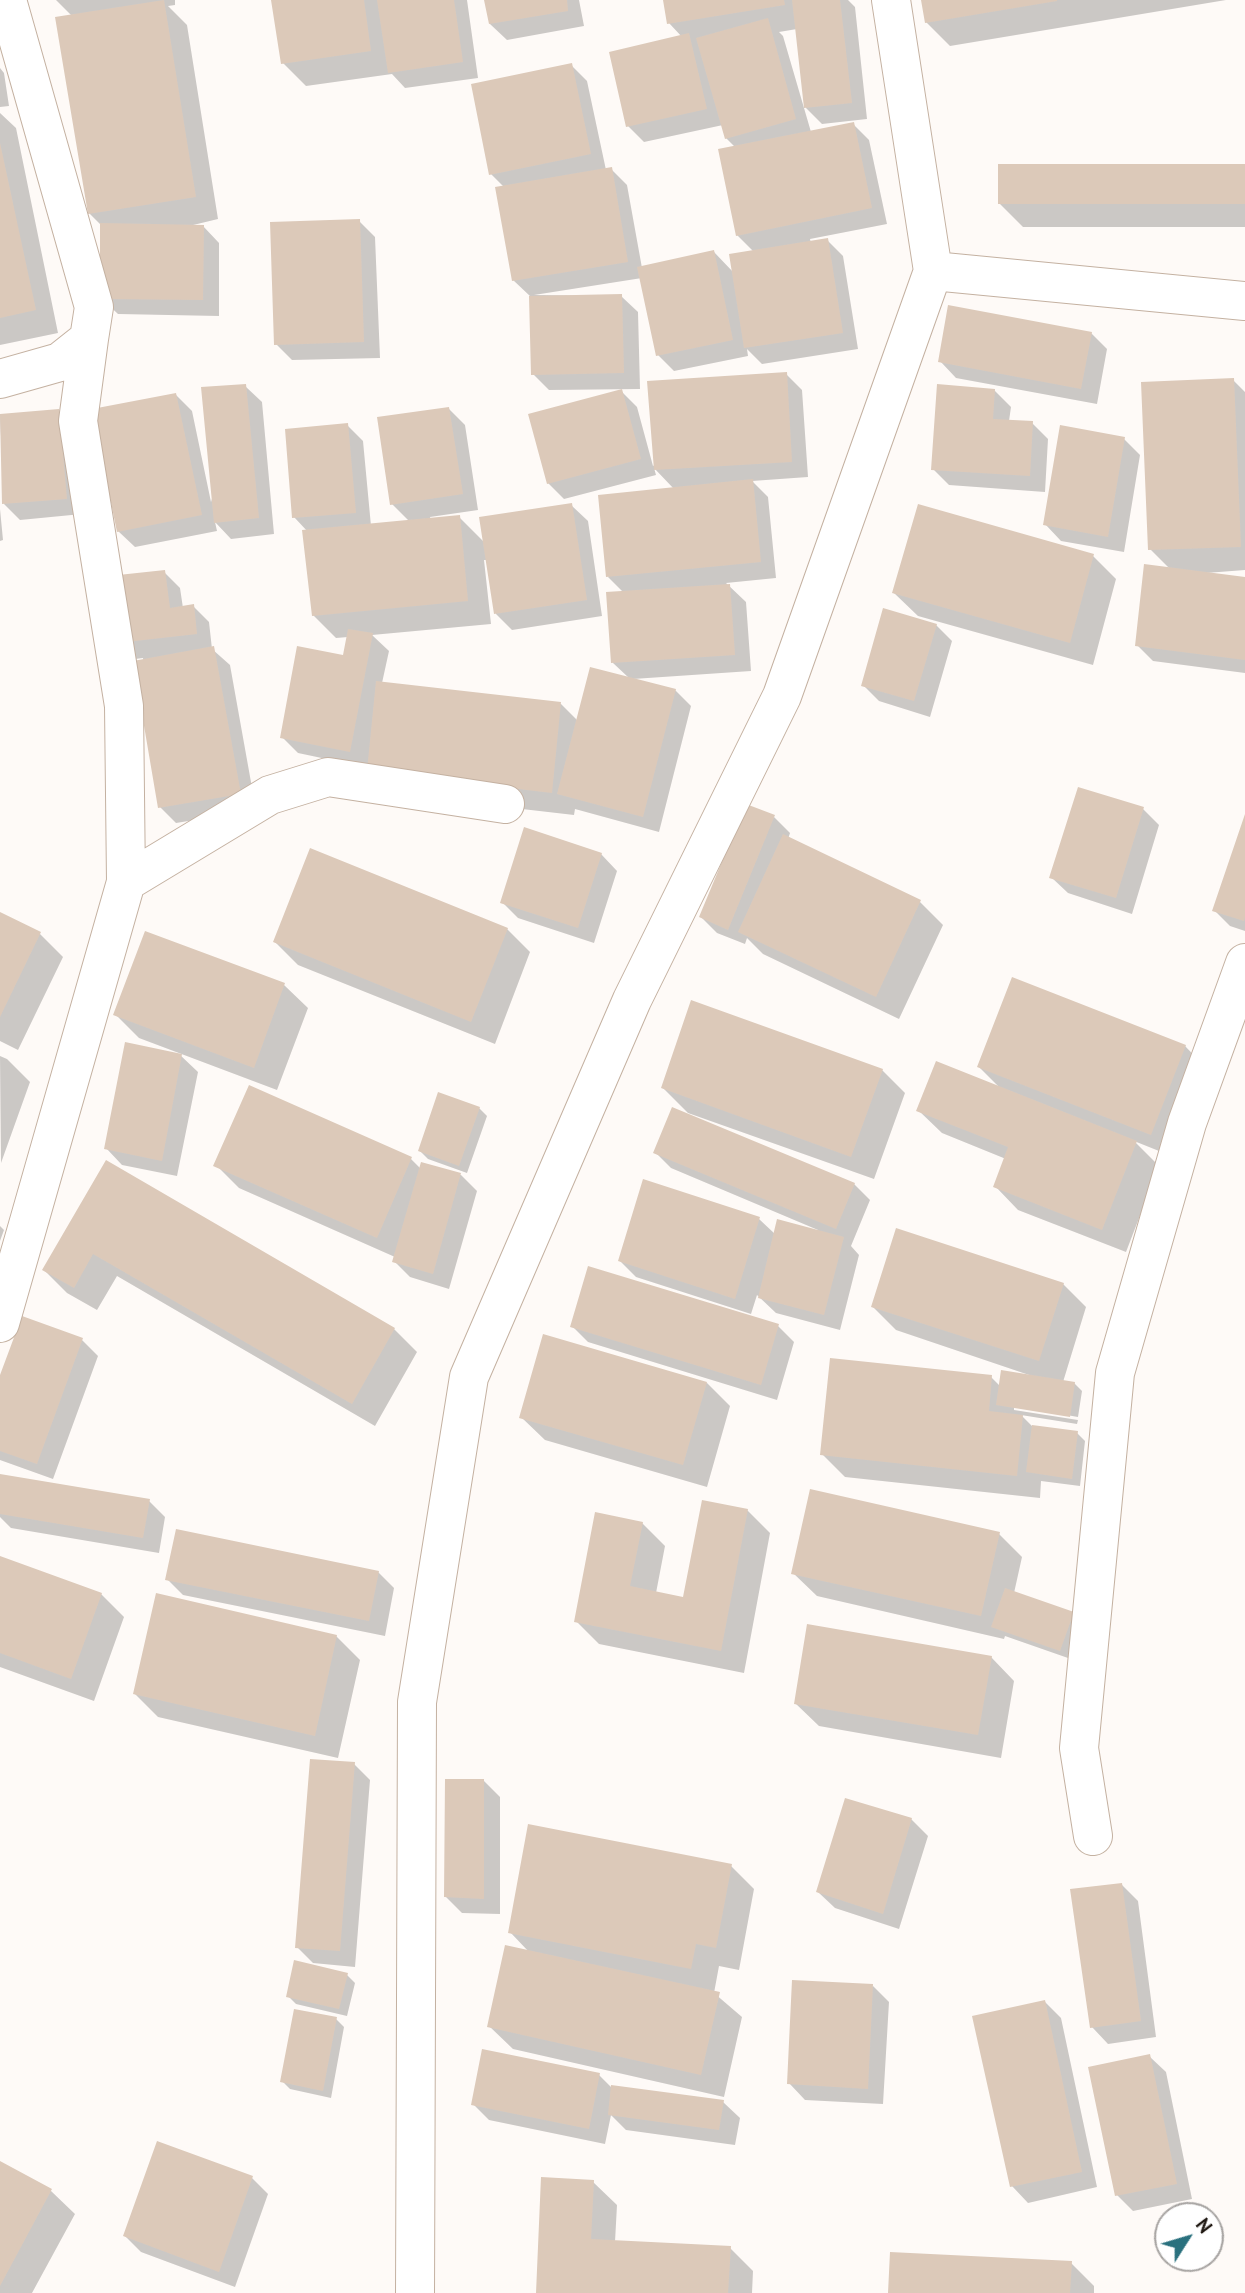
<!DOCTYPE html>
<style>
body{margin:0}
#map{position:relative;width:1245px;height:2293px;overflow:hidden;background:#fefaf7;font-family:"PT Sans",sans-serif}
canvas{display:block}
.north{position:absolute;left:1154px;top:2202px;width:70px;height:70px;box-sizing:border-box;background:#fff;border:2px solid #a6a3a1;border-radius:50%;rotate:53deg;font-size:19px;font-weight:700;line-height:28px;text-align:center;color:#211a14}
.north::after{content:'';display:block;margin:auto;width:24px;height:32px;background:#2a717e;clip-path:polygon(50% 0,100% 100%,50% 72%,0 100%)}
</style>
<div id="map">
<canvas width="1245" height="2293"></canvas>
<div class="north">N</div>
</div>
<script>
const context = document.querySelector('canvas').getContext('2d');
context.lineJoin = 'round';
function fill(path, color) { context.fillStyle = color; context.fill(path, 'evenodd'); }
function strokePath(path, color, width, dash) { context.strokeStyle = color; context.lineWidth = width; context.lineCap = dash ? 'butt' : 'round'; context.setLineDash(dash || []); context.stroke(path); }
fill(new Path2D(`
 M56,0H175V5L168,6L187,25L218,219L189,226H203L219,243V316L118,314L101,298L102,226L89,213L72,16Z
 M273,0H467L478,78L405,88L392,74L306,86L283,63Z
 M486,0H579L584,26L507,40L490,24Z
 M665,0H848L855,7L867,119L822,124L806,108L797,29L779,32L783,36L811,132L853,124L869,140L887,224L810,239L811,243L827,240L843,256L858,349L762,364L747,349L748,356L674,371L658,355L642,278L534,295L621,296L638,312L640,389L549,390L533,374L531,297L513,280L504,187L491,174L571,65L587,81L606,170L611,169L627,185L642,268L714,252L734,273L754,252L737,235L735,147L726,138L723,125L644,142L628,126L682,37L669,23Z
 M922,0H1226L950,46L926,22Z
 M0,68L4,73L9,106L0,107Z
 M0,113L16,128L58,333L0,345Z
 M1245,166V227H1023L1000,204Z
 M359,221L375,237L380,358L292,360L276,344Z
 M1091,333L1107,349L1097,404L956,378L940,361Z
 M786,374L802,390L808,477L752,481L768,497L776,578L726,583L746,602L751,671L633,679L675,690L691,706L659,832L575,809L574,815L392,794L369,768L298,753L282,737L345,657L348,637L336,638L313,615L308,532L294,517L347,425L363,441L371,526L410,522L392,504L448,408L465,425L478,510L430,517L431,520L459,517L485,543L571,505L588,521L602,616L512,630L496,614L487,560H484L491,624L372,635L389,651L382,683L561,704L578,721L629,678L613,663L624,593L608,577L674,489L654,468L656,475L564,499L548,483L621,391L637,407L653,466Z
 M1233,380L1245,392V570L1206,573L1245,578V673L1153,661L1137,645L1170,569L1150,549Z
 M245,386L262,402L274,534L231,539L215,522L217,531L135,547L118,531L176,395L192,411L211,502Z
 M994,390L1011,407L1009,421L1032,423L1048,439L1045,492L949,485L933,469Z
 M58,411L75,427L82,514L20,520L4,504L0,415Z
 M1124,439L1140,455L1124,552L1061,541L1045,524Z
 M0,509L3,540L0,541Z
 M1093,556L1116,579L1093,665L918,616L894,593Z
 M164,572L180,588L183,608L193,606L209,622L212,649L230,665L256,810L176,823L160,807L143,658L135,659L119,642Z
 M936,625L952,641L930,717L879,701L863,685Z
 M1143,809L1159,825L1132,914L1068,893L1051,877Z
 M774,817L790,833L788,839L920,902L943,925L899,1019L763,954L747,938L745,944L717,933L701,917Z
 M1245,818V931L1230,926L1214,910Z
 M601,854L617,871L594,943L518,918L502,902Z
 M0,914L40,934L63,957L18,1050L0,1041Z
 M507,929L530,952L495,1044L298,965L275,942Z
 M146,933L284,985L308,1008L277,1090L139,1038L115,1014Z
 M1185,1046L1208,1070L1174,1157L1134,1141L1159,1166L1126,1252L1018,1210L995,1186L1006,1159L942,1133L918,1110L1002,1090L979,1067Z
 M179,1054L198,1072L177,1176L122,1165L106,1148Z
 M0,1056L7,1059L30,1082L1,1163Z
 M882,1070L905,1093L874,1179L688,1113L663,1088Z
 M249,1087L411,1159L421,1169L423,1164L461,1175L477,1191L449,1289L410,1277L394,1261L395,1257L239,1188L216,1165Z
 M479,1108L487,1116L467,1173L428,1159L420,1151Z
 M655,1152L854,1184L870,1200L851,1246L859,1255L840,1330L776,1313L757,1295L751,1314L636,1277L620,1261L759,1219L775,1234L818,1230L671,1168Z
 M106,1163L394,1329L417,1352L375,1426L117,1276L97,1310L67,1293L44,1270Z
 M0,1226L4,1230L0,1241Z
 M1063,1284L1086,1307L1063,1382L1074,1383L1082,1391L1078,1417L1014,1406V1410L1078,1420L1077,1424L1021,1415L1033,1427L1077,1433L1085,1441L1080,1486L1041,1481L1040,1498L845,1477L822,1454L991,1377L1000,1386L1035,1377L896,1330L873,1307Z
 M572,1326H778L794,1342L777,1400L588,1342Z
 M82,1340L98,1356L53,1479L0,1460V1380Z
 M707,1383L730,1406L707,1487L545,1440L521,1417Z
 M0,1475L149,1501L165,1517L159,1553L11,1528L0,1517Z
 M747,1510L770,1533L744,1673L599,1644L576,1621L642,1523L665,1546L656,1593L684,1599Z
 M999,1534L1022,1557L1014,1593L1073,1614L1081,1621L1068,1658L1005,1636L1004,1639L817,1596L793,1573Z
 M0,1558L101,1594L124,1617L94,1701L0,1667Z
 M378,1572L394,1588L385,1636L183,1595L167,1579Z
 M336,1636L360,1660L338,1758L158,1717L135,1694Z
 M991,1657L1014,1681L1001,1758L819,1726L795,1703Z
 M354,1764L370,1780L355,1967L313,1963L297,1947Z
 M484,1781L500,1797V1914L462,1913L446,1897Z
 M911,1819L928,1836L899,1929L835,1908L818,1892Z
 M731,1866L754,1889L739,1970L719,1966L714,1993L742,2017L724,2097L513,2049L489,2026L529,1952L510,1932Z
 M1121,1884L1138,1901L1156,2037L1108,2044L1092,2027Z
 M347,1975L355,1983L347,2016L296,2004L288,1996Z
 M873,1986L889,2002L883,2104L805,2100L789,2083Z
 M1045,2002L1061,2018L1097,2187L1028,2203L1012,2186Z
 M336,2019L344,2027L331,2098L290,2089L282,2081Z
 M1149,2056L1166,2072L1192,2199L1133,2211L1117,2195Z
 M599,2075L611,2087L723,2102L740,2118L735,2145L626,2130L611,2115L605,2144L489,2120L473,2104Z
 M0,2163L51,2191L75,2214L32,2293H0Z
 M252,2178L268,2194L235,2287L141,2252L125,2236Z
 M593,2182L617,2205L615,2242L730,2248L753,2271L752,2293H538Z
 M1071,2263L1094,2286V2293H890Z`), '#0003');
fill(new Path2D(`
 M164,0L196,197L88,214L55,17Z
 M271,0H364L371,51L281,64Z
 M377,0H454L463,62L388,73Z
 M484,0H567L568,11L489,24Z
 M663,0H784L785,5L667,24Z
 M792,0H840L852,103L804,108Z
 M921,0H1057V1L925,23Z
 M768,18L796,119L725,139L696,38Z
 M689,33L707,109L626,127L609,52Z
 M572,63L591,154L489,175L471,84Z
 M854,122L872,208L736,236L718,149Z
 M0,143L36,310L0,318Z
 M998,164H1245V204H998Z
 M612,167L628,262L512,281L495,187Z
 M360,219L364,342L274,345L270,222Z
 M100,223L204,225L203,300L100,299Z
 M828,238L843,333L744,348L729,254Z
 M714,250L733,340L656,356L637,267Z
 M622,294L624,373L531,375L529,296Z
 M948,305L1092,332L1081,389L938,362Z
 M787,372L792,462L654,470L647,381Z
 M1234,378L1241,547L1148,550L1141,382Z
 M246,384L259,518L214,523L201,387Z
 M937,384L995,389L993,419L1033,421L1030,476L931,470Z
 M622,389L641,459L547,484L528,414Z
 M176,393L202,515L117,532L92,409Z
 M449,407L463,494L390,505L377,417Z
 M59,409L67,499L2,504L0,414Z
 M348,423L356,513L292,518L285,429Z
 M1060,425L1125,437L1108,537L1043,525Z
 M753,479L761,562L606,577L598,495Z
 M572,503L587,600L494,614L479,517Z
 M918,504L1094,554L1070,643L892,593Z
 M460,515L468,601L312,616L302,530Z
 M1144,564L1245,577V660L1135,646Z
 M165,570L170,608L194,604L197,634L117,643L109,576Z
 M730,584L735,655L611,663L606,592Z
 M883,608L937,624L914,701L861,686Z
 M348,629L373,633L350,752L280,738L297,646L343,655Z
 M214,646L241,794L158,808L133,661Z
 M590,667L676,689L643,817L557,794Z
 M376,681L561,702L552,793L367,771Z
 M1078,787L1144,807L1116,898L1049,878Z
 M746,804L775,815L728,930L699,917Z
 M1245,814V917L1244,921L1212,911Z
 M524,827L602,853L578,928L500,903Z
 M783,834L921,900L876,997L738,932Z
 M310,848L508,928L471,1022L273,942Z
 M0,912L41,932L0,1017Z
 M145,931L285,983L254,1068L113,1015Z
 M1012,977L1186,1045L1151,1135L977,1067Z
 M691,1000L883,1069L851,1157L661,1088Z
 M125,1042L182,1054L162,1161L104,1149Z
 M936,1061L1137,1141L1102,1230L993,1187L1008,1147L916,1111Z
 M249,1085L412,1157L377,1238L213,1166Z
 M438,1092L480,1107L459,1166L418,1151Z
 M672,1107L855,1183L836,1229L653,1153Z
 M106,1160L395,1328L352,1404L93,1254L74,1288L42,1270Z
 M421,1162L461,1173L433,1274L392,1262Z
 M643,1179L760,1217L735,1299L618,1261Z
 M777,1219L844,1237L824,1315L758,1298Z
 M896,1228L1064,1283L1039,1361L871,1307Z
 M588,1266L779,1324L761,1385L570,1327Z
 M22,1316L83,1338L37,1464L0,1451V1375Z
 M543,1334L707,1382L683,1465L519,1418Z
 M830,1358L992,1375L989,1411L1023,1415L1017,1476L820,1455Z
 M1001,1370L1075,1382L1070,1417L996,1405Z
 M1032,1425L1078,1431L1072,1479L1026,1472Z
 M0,1474L150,1499L143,1538L0,1514Z
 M810,1489L1000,1532L981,1616L791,1574Z
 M702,1500L748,1509L721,1651L574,1622L595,1512L643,1522L630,1586L683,1597Z
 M176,1529L379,1571L369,1621L165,1580Z
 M0,1556L102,1593L71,1679L0,1653Z
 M1005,1588L1074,1612L1060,1651L991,1627Z
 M156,1593L337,1635L315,1736L133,1694Z
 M807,1624L992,1656L978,1735L794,1704Z
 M310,1759L355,1762L340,1951L295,1948Z
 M445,1779H484V1899L444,1897Z
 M845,1798L912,1818L883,1914L816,1892Z
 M528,1824L732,1864L716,1948L696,1944L691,1969L508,1933Z
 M1122,1883L1141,2021L1090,2028L1070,1889Z
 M505,1945L720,1992L701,2075L487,2027Z
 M294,1960L348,1973L339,2009L286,1997Z
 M792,1980L873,1984L868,2089L787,2084Z
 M1045,2000L1082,2172L1010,2187L972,2016Z
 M294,2009L337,2017L323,2091L280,2082Z
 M482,2049L600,2073L589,2129L471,2105Z
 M1150,2054L1177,2184L1115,2196L1088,2067Z
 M611,2085L724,2100L719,2130L608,2115Z
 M157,2141L253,2176L219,2272L123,2236Z
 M0,2161L52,2189L0,2286Z
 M541,2177L594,2180L591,2239L731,2246L728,2293H536Z
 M890,2252L1072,2261L1070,2293H888Z`), '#dcc9b9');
const minor = new Path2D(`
 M933,271L1245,301
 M0,379L60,362L89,339L94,307L7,0
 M126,882L270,795L328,777L505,804
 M0,1323L126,882L124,706L78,421L89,339
 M1093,1836L1079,1748L1115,1373L1187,1123L1245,963
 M415,2293L417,1702L469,1377L632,1000L782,696L933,271L891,0`);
strokePath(minor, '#c4b1a1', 40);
strokePath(minor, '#fff', 38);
</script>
